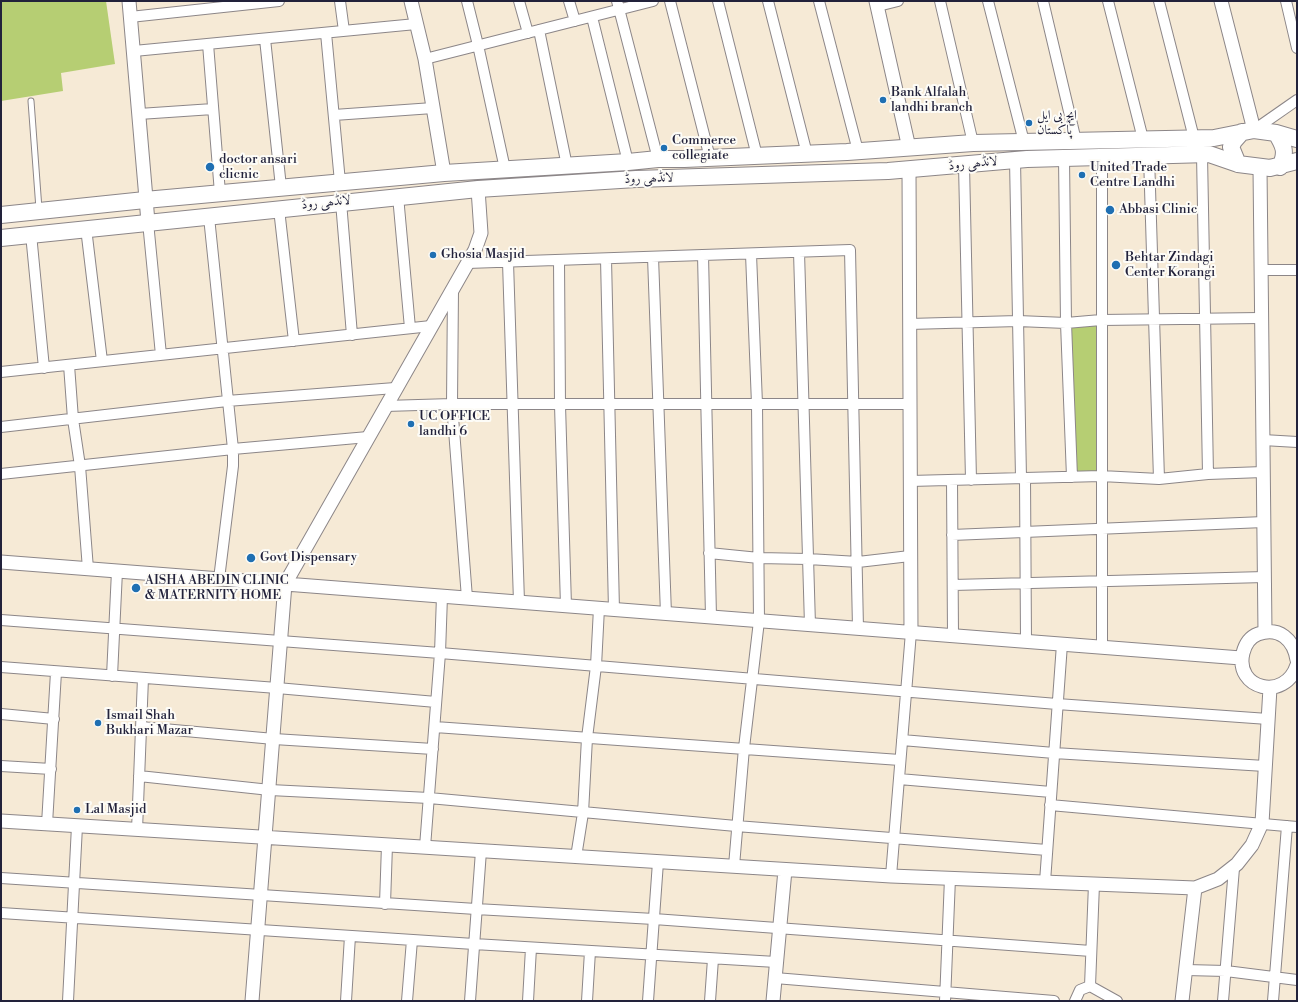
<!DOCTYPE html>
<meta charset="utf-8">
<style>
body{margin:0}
#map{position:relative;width:1298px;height:1002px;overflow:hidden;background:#f6ead6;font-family:"Libre Bodoni",serif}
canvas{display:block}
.frame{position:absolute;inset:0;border:2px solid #22223b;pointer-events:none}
</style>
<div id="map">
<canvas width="1298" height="1002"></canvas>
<div class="frame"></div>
</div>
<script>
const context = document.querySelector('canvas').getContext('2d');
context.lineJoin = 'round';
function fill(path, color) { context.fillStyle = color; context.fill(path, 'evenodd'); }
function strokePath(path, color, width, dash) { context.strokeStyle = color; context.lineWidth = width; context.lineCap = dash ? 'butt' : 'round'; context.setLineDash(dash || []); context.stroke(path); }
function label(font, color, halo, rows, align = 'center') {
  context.font = font + ' "Libre Bodoni",Amiri,serif'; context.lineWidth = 4; context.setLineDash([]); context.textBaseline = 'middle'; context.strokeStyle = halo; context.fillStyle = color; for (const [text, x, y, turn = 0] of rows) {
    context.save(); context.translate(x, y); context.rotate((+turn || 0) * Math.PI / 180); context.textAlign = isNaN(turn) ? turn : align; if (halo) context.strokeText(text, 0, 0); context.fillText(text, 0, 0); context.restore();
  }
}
fill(new Path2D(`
 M1,1H106L115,64L61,73L63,91L1,101Z
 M1101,320V476L1072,477L1066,323Z`), '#b6ce73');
const service = new Path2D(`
 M31,101L39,209`);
const minor = new Path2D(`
 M340,1L344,31
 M467,1L478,45L505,169
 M519,1L528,33
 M569,1L575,21
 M617,1L658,159
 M670,1L710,158
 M718,1L757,156
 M768,1L807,154
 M819,1L858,151
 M940,1L973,143
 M988,1L1024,142
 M1043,1L1076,141
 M1108,1L1143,139
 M1159,1L1194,138
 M1286,1L1297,48
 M878,6L898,1
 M130,17L279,1
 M592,17L628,162
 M539,30L567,166
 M326,33L340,182
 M265,39L281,187
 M208,44L220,193
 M134,51L416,24
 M425,59L653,1
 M139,114L213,109
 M334,115L433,108
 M1254,130L1297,100
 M1202,155L1208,474
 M1149,156L1159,479
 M1064,158L1066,323L1072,477
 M1015,160L1021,478
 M964,165L971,480
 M398,196L410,328
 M341,202L352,335
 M279,209L294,341
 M209,217L233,449V466L219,579
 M148,222L161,355
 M86,228L102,361
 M31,234L44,368
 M799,252L810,625
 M703,255L711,617
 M653,257L666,614
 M606,259L614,610
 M559,260L560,405L566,606
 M508,262L519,602
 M467,263L850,250L858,628
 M1261,270H1297
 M453,289L452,404L467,598
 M909,324L1018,321L1066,323L1101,320L1261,318
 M69,365L73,419L80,466L88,569
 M1,372L431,326
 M385,406L452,404H910
 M1,427L227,401L395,388
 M1263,440L1297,442
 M1,474L233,449L368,437
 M1025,478L1026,641
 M952,480L953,636
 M910,481L1101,476L1159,479L1208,474L1263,472
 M952,535L1264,522
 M709,553L759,558L808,559L858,562L910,556
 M953,585L1265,577
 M1,620L440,653L1057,704L1268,719
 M1102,647C1103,484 1101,320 1102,157
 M1,667L277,688L436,702
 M112,676L117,571
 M1,714L54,719
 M141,727L274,739L433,749
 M435,727L900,760
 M902,740L1054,753L1265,766
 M1,766L51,769
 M139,776L270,790L429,798L736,826L1047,850
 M899,779L1051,792
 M1050,805L1297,827
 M47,824L56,672
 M137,830L143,678
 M425,847L440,653L442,596
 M576,857L583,813L587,738L596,666L599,608
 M734,866L744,748L759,621L757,404L751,254
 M891,876L911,632
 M1,878L476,909L654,919L1091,951
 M1045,882L1062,644
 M1094,884L1090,986L1117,1001
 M385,904L387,845
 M1,913L474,944L776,962
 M1186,970L1226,971L1297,980
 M775,978L1054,1001
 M68,1001L77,826
 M346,1001L350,936
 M407,1001L412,940
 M470,1001L481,851
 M528,1001L531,948
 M587,1001L590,951
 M648,1001L658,862
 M710,1001L713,959
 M945,1001L950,878
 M1075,1001L1080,990L1090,986
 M1223,1001L1234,868
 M1273,1001L1287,826`);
const tertiary = new Path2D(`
 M129,1L148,222
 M411,1L425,59L444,173
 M876,1L909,148
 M1221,1L1254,130
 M1260,168L1265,632
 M909,170L911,632
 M1,562L1241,658
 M1297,660C1294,640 1279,626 1258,634C1250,637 1245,645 1243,653C1234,689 1285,702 1297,665
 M1,821L891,876L1195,888L1218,879L1237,864L1252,845L1262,823L1270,688
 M252,1001L285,584L475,250L481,233L478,189
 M773,1001L785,870
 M1182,1001L1195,888`);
const primary = new Path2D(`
 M1276,133C1284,146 1287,152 1280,167
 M1238,164L1231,147L1234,141L1242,132
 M1,215L145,200L444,173L628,162L658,159H684L847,152L973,143L1214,138L1254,130L1276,133L1297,139
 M1,238L478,189L636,179L888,171L1027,159L1209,154L1238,164L1270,168L1297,161`);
strokePath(service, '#8c8688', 7);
strokePath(minor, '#8c8688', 12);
strokePath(tertiary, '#8c8688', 15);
strokePath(primary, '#8c8688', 18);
strokePath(service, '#fff', 5);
strokePath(minor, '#fff', 10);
strokePath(tertiary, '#fff', 13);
strokePath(primary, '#fff', 16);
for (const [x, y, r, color] of [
 [883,100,4,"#1f6fb2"],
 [1029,123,4,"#1f6fb2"],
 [664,148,4,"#1f6fb2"],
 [210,167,5,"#1f6fb2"],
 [1082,175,4,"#1f6fb2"],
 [1110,210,5,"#1f6fb2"],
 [433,255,4,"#1f6fb2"],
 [1116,265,5,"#1f6fb2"],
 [411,424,4,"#1f6fb2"],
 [251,558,5,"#1f6fb2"],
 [136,588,5,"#1f6fb2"],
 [98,723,4,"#1f6fb2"],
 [77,810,4,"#1f6fb2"]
]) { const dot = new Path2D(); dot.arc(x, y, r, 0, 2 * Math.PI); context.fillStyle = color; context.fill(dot); strokePath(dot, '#fdfcf7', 1.5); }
label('13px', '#22223b', '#fdfcf7', [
 ["Bank Alfalah",891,93],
 ["landhi branch",891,108],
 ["ایچ بی ایل",1037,116],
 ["پاکستان",1037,131],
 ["Commerce",672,141],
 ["collegiate",672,156],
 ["doctor ansari",219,160],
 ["clicnic",219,175],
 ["United Trade",1090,168],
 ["Centre Landhi",1090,183],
 ["Abbasi Clinic",1119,210],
 ["Ghosia Masjid",441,255],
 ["Behtar Zindagi",1125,258],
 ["Center Korangi",1125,273],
 ["UC OFFICE",419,417],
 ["landhi 6",419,432],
 ["Govt Dispensary",260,558],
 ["AISHA ABEDIN CLINIC",145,581],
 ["& MATERNITY HOME",145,596],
 ["Ismail Shah",106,716],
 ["Bukhari Mazar",106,731],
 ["Lal Masjid",85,810]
], 'left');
label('13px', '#22223b', '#fdfcf7', [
 ["لانڈھی روڈ",973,164,-6],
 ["لانڈھی روڈ",649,179,-2],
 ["لانڈھی روڈ",326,203,-6]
]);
</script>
